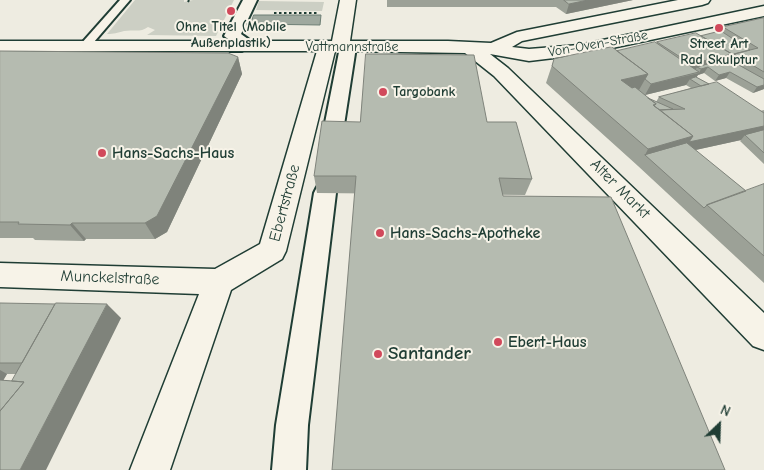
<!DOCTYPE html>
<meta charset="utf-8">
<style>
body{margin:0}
#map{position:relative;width:764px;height:470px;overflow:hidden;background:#eeece1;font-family:"Comic Neue",sans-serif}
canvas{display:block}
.north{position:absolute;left:694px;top:400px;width:50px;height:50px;-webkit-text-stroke:4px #f7f3e8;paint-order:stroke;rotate:24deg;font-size:14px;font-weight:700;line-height:20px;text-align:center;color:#1f3d34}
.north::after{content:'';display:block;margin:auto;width:18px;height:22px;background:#1f3d34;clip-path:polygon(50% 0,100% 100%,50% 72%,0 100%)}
</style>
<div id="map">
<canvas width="764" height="470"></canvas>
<div class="north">N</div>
</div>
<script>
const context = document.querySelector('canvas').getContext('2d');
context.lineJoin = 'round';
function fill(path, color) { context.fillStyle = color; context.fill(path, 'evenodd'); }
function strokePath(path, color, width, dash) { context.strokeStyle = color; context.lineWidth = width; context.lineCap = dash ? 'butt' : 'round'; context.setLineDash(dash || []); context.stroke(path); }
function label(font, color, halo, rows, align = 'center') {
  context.font = font + ' "Comic Neue",sans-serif'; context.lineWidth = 4; context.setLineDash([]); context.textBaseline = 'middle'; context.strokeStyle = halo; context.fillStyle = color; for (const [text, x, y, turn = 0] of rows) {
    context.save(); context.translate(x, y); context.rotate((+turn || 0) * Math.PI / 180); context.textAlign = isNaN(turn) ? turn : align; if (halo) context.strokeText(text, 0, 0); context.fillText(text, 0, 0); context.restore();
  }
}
fill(new Path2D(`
 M135,0H184V2L193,0H234L216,36L147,35L155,30L148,27C140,33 133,29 124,31C117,33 114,34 107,34Z
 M259,1L324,2L322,11L256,10Z`), '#cccfc4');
const water = new Path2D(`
 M254,15H321L320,25L251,24Z`);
fill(water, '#9fa99f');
strokePath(water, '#6c7e74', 1);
const service = new Path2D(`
 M120,0H130L88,49H80L79,47L80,45Z`);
const pedestrian = new Path2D(`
 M243,0H257L241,34L248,39L242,51H230L228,48L231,41L224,36Z
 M348,42L354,44L356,47L342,138L339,143L332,144L325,143L322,138L340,47L342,44Z
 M325,185L333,187L336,193L308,425L306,470H272L276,425L314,193L317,187Z`);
const minor = new Path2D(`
 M340,0H356L350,41H448L491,43L517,32L678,0H710L708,3L702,5L522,41L512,47L529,49L579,45L764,6V16L579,55L529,61L490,54L508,68L764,313V350L753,346L494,76L465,53L335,51L286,251L282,259L231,290L170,470H130L199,294L0,287V263L215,269L260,244L317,51H0V41H332Z`);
strokePath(service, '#1f3d34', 4);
strokePath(pedestrian, '#1f3d34', 4);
strokePath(minor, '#1f3d34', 3);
strokePath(new Path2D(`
 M188,2L189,0
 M274,13H318`), '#1f3d34', 2, [2.5, 2.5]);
fill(service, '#f7f3e8');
fill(pedestrian, '#f7f3e8');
fill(minor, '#f7f3e8');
fill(new Path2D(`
 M387,0H633L566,14L556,7H387Z
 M764,18V89L753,93L726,78L715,81L704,73L698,75L696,77L760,111L764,110V164L740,141L741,140L695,150L746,191L764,184V283L638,166L546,83L554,59L617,51L656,43L657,42L701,36L721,31L723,27ZM686,85L691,88L659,97L656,102L648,98L645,95Z
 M0,51L238,57L242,74L167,232L155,239H86L84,241L35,240L33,238H0Z
 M487,122L532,179L525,195L317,193L314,176Z
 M0,303L121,318L0,470ZM7,374H16L12,381L3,380Z`), '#9ca197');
fill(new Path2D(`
 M588,0H633L566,14L569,4Z
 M732,54L724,65L708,67L704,73L698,75L694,81L690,79L686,85L645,95L651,84L699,73L701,69L697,67L694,73L684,75L691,64Z
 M238,57L242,74L167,232L155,239L145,223Z
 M730,72L726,78L715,81L719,75Z
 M648,74L639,90L613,97L621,80Z
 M764,85V89L753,93L757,87Z
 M764,126V135H745L741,140L682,153L645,155L648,149L693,136Z
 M72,223L86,239L84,241L70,225Z
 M107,304L121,318L46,470H20Z
 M0,370L7,374L0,386Z`), '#7f837b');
const building = new Path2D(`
 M564,0H588L569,4Z
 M764,18V72L734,54L758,48L723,27Z
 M721,31L750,50L734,54L732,57L730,56L732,54L701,36Z
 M696,33L732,54L691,64L657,42Z
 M655,42L699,72L651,84L645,79L648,74L617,51Z
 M612,47L648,74L621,80L632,88L635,87L656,104L653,105L693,136L648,149L552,66L554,59Z
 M0,51L228,53L238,57L157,216L145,223H72L70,225L18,224L19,222H0Z
 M366,54L474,55L487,122H516L532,179L499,178L503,196L611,197L725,470H332L356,176H314L322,121L360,122Z
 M728,59L764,79V85L757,87L730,72L719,75L708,67L701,69L697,67Z
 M696,77L709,84L701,86L690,79Z
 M717,82L764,113V126L689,142L693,136L660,110L685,109L659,97Z
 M648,98L673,109L660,110L654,106L656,104Z
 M764,130V153L745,135Z
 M687,143L746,191L707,205L704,208L645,155Z
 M764,184V256L707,205Z
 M0,303L55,304L22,363H0Z
 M56,303L107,304L20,470H0V411L24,382L12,381Z
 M0,380L24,382L0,411Z`);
fill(building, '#b5bbb0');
strokePath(building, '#7f837b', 1);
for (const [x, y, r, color] of [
 [231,11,5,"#d1495b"],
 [719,28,5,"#d1495b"],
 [383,92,5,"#d1495b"],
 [102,153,5,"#d1495b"],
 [380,233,5,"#d1495b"],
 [498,342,5,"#d1495b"],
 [378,354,5,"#d1495b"]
]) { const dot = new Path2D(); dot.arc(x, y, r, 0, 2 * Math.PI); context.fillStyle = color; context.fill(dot); strokePath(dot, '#f7f3e8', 2); }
label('bold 14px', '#1f3d34', '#f7f3e8', [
 ["Ohne Titel (Mobile",231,27],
 ["Außenplastik)",231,43],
 ["Street Art",719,44],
 ["Rad Skulptur",719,60],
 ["Targobank",393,92,"left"]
]);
label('14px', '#1f3d34', '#f7f3e8', [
 ["Von-Oven-Straße",598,44,-10],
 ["Vattmannstraße",352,47]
]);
label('bold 16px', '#1f3d34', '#f7f3e8', [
 ["Hans-Sachs-Haus",112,153],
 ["Hans-Sachs-Apotheke",390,233],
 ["Ebert-Haus",508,342]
], 'left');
label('16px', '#1f3d34', '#f7f3e8', [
 ["Alter Markt",620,189,45],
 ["Ebertstraße",285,203,-75],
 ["Munckelstraße",110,278,2]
]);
label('bold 19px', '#1f3d34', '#f7f3e8', [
 ["Santander",388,354]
], 'left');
</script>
